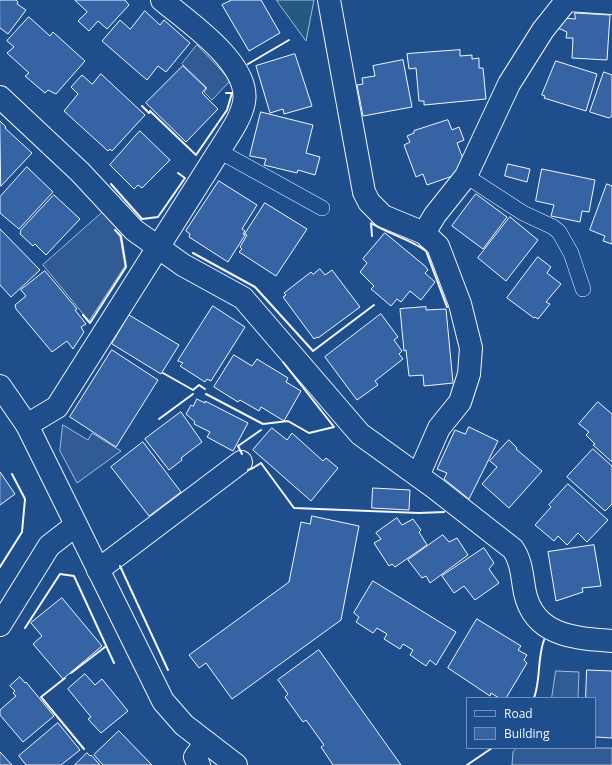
<!DOCTYPE html>
<style>
body{margin:0}
#map{position:relative;width:612px;height:765px;overflow:hidden;background:#1f4e8c;font-family:"Open Sans",sans-serif}
canvas{display:block}
.legend{position:absolute;left:466px;top:697px;width:130px;height:52px;box-sizing:border-box;background:#1f4e8c;border:1px solid #7391ba;margin:0;padding:5px 7px;list-style:none;font-size:12px;color:#f2f6ff}
.legend li{display:flex;align-items:center;gap:8px;height:20px}
.legend b{width:20px;border:1px solid #7391ba}
</style>
<div id="map">
<canvas width="612" height="765"></canvas>
<ul class="legend">
<li><b style="height:5px;background:#1f4e8c"></b>Road</li>
<li><b style="height:11px;background:#3563a3"></b>Building</li>
</ul>
</div>
<script>
const context = document.querySelector('canvas').getContext('2d');
context.lineJoin = 'round';
function fill(path, color) { context.fillStyle = color; context.fill(path, 'evenodd'); }
function strokePath(path, color, width, dash) { context.strokeStyle = color; context.lineWidth = width; context.lineCap = dash ? 'butt' : 'round'; context.setLineDash(dash || []); context.stroke(path); }
const green = new Path2D(`
 M277,0H314L306,41L279,4Z`);
fill(green, '#245a82');
strokePath(green, '#a8bbd7', 1);
const parking = new Path2D(`
 M197,45L221,70L230,81L212,100L204,92L207,88L182,64Z
 M104,211L118,227L115,230L120,237L125,266L89,321L43,265Z
 M63,425L88,440L92,433L121,451L77,483L60,451Z
 M556,671L579,672L578,698H552Z
 M517,748H612V765H512L513,752Z`);
fill(parking, '#305b95');
strokePath(parking, '#a8bbd7', 1);
const building = new Path2D(`
 M0,0H16L18,2L17,4L26,10L8,34L0,28Z
 M75,0H125L129,5L107,29L98,21L89,31L78,21L87,12Z
 M232,0H261L280,33L249,51L222,5Z
 M145,11L160,25L164,20L190,43L166,72L158,66L147,80L102,41L120,20L130,29Z
 M575,13L610,15L607,60L572,58L573,38H566L567,32L558,28L563,18L575,19Z
 M29,17L50,36L53,32L85,61L56,94L48,90L45,93L25,76L29,73L7,53L14,47L7,41Z
 M460,50V56L472,55V59L479,58V68H483L486,99L424,105V101H419L416,68L409,69L407,54Z
 M295,54L312,106L284,114L283,109L270,113L256,66Z
 M403,60L412,107L363,116L357,85L363,84L362,78L375,76L373,66Z
 M556,61L597,74L586,111L544,98L545,96L542,95Z
 M183,66L206,88L202,93L218,109L186,142L146,103Z
 M604,72L612,75V116L609,118L590,112Z
 M101,74L145,115L112,151L110,149L108,151L64,111L78,94L71,87L82,75L92,84Z
 M261,112L313,125L306,153L320,157L315,175L298,170L297,173L264,165L266,159L250,156Z
 M448,120L452,130L459,127L464,140L457,143L463,159L461,173L427,185L423,174L416,177L404,145L410,142L407,136L414,133V131Z
 M0,121L6,127L5,128L32,153L1,186Z
 M140,131L170,160L142,188L138,185L134,189L110,165Z
 M508,164L530,169L527,182L505,176Z
 M27,167L53,192L19,229L0,213V197Z
 M542,169L595,180L589,212L582,211L580,222L551,216L554,205L536,201Z
 M219,181L257,205L242,229L245,231L243,234L245,235L228,262L189,237L190,234L186,231Z
 M607,184L612,186V244L603,241L605,236L590,230Z
 M476,194L507,217L483,249L452,226Z
 M54,195L80,219L46,255L35,244L33,246L20,234L21,230Z
 M265,203L307,229L276,276L239,252L242,249L240,247L247,235L245,234Z
 M510,217L538,240L506,281L478,258Z
 M0,229L40,270L11,297L0,285Z
 M385,233L425,266L428,270L425,273L435,282L421,300L410,291L401,302L397,299L391,306L371,289L374,286L360,272L367,263L363,259Z
 M538,257L551,267L547,273L561,284L546,302L550,304L538,319L535,317L534,318L507,298Z
 M320,269L325,275L332,270L360,307L318,338L317,337L314,339L283,297L286,295L284,293L311,272L313,274Z
 M45,271L77,309L75,310L86,324L81,327L84,332L73,349L67,341L52,352L16,309L15,305L26,296L21,290Z
 M213,306L245,327L211,381L207,379L205,382L180,366L183,363L178,361Z
 M426,307V310L446,309L453,383L424,386L423,375L409,376L406,350L404,351L400,309Z
 M381,314L398,337L394,340L402,351L399,354L403,359L375,381L378,385L357,400L325,357Z
 M129,315L179,345L161,374L112,344Z
 M112,350L158,380L116,447L70,417Z
 M234,355L252,366L257,359L288,378L286,382L301,391L284,421L261,407L259,411L240,400L238,402L214,387Z
 M197,399L205,403V401L248,423L233,451L207,437L210,432L194,424L195,422L186,414L191,405L193,406Z
 M598,402L612,414V462L593,445L595,444L586,435L589,432L579,424Z
 M181,412L202,442L181,458L182,460L169,470L145,439Z
 M469,427L498,441L469,499L444,479L447,473L437,469L455,430L465,434Z
 M272,428L287,440L292,433L323,461L326,458L338,468L311,501L253,450Z
 M509,440L517,448L516,449L542,471L509,508L482,484L497,467L490,461Z
 M143,442L181,492L149,516L111,467Z
 M593,449L612,466V504L605,511L567,477Z
 M0,472L15,494L0,505Z
 M568,484L608,520L587,542L578,533L567,545L558,536L554,541L535,525L551,507L549,505Z
 M373,488L410,490L409,510L372,508Z
 M312,516L359,526L341,620L232,699L206,663L199,668L189,655L289,582L301,522L310,524Z
 M397,518L402,525L413,519L421,530L419,532L427,545L395,567L392,564L389,566L374,543L381,539L376,533Z
 M443,535L449,542L457,538L468,555L430,583L426,576L422,578L408,560Z
 M594,545L601,586L582,588L583,592L556,601L548,552Z
 M484,548L494,563L489,569L499,583L475,600L464,586L454,593L442,576Z
 M373,581L456,632L436,665L430,660L426,666L410,655L413,650L403,644L400,649L384,639L387,634L377,628L373,633L356,622L359,617L354,613Z
 M62,598L102,646L63,679L33,644L42,636L31,623Z
 M477,619L521,646L518,650L527,655L524,660L527,663L506,698H499L491,693L490,696L448,668Z
 M319,650L401,765H333L321,747L324,745L306,720L303,722L285,697L288,694L278,680Z
 M587,670L612,671V738L595,737V698H586Z
 M85,674L95,685L102,679L128,711L101,733L88,719L91,717L68,689Z
 M20,677L25,683L26,682L54,716L23,742L0,715V710L16,696L13,693L15,691L10,686Z
 M58,723L80,750L61,765H26L19,756Z
 M119,731L152,765H103L94,755Z
 M0,752L12,765H0Z
 M87,753L90,756L91,755L100,765H75Z`);
fill(building, '#3563a3');
strokePath(building, '#f2f6ff', 1);
const service = new Path2D(`
 M219,151L322,208
 M466,176L523,213L553,227L559,232L571,253L583,289`);
const minor = new Path2D(`
 M329,0L364,192L369,202L383,216L424,233L438,246L460,304L471,348L469,374L460,402L439,428L418,476
 M0,97L80,172L134,230L183,265L243,298L360,434L435,488L513,549C522,562 522,578 525,593C535,637 576,638 612,641
 M424,233L435,215L466,176L509,84L543,30L567,0L612,3
 M27,425L57,407L219,151C228,136 241,119 244,102C251,64 188,22 162,0
 M98,570L241,462
 M0,625L49,546L76,525
 M199,765L195,757L206,742`);
const tertiary = new Path2D(`
 M0,386L27,425L163,701L184,725L236,765`);
strokePath(service, '#f2f6ff', 16);
strokePath(minor, '#f2f6ff', 24);
strokePath(tertiary, '#f2f6ff', 24);
strokePath(service, '#1f4e8c', 15);
strokePath(minor, '#1f4e8c', 22);
strokePath(tertiary, '#1f4e8c', 22);
strokePath(new Path2D(`
 M248,64L289,40
 M142,106L149,113L150,111L196,155L227,110L232,93H226
 M111,184L142,219L158,217L185,178L178,173
 M372,236L371,223C388,234 410,239 426,251L447,307
 M193,253L255,287L313,351L374,305
 M83,315L90,323L126,267L121,236L115,230
 M163,373L193,390L199,385L205,389
 M206,394L263,424L288,421L309,433L334,427L283,362
 M159,419L193,394
 M242,454L238,446L261,430
 M248,470L253,468L261,463L294,508L419,513L444,512
 M120,566L168,670
 M0,567L22,532L25,499L12,474
 M25,628L60,574L74,576L114,663
 M71,673L105,647
 M65,678L41,697L84,749
 M534,698C541,679 537,659 544,640
 M467,765L492,748`), '#f2f6ff', 2);
</script>
